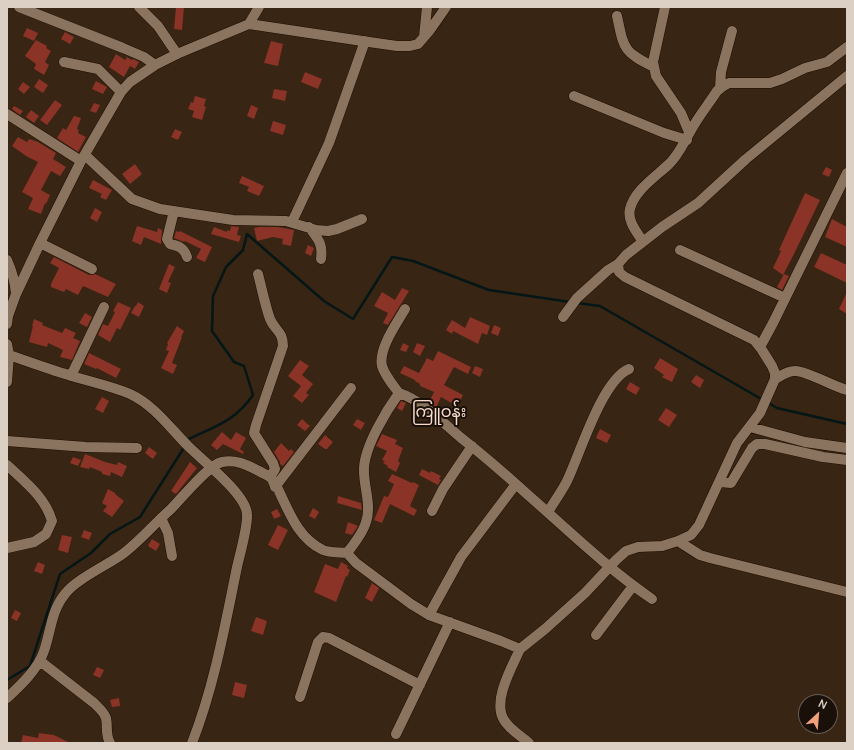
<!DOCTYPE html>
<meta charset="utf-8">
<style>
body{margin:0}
#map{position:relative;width:854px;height:750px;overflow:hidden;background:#382513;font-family:Manrope,sans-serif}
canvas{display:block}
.frame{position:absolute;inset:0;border:8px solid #dcd0c4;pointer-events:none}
.north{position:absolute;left:798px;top:694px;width:40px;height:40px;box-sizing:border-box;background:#191009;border:1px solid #675d54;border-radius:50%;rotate:26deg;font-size:11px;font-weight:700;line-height:16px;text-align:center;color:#dcd0c4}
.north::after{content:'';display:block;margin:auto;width:14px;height:18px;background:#f1a17c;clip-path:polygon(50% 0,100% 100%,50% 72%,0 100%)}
</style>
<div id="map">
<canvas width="854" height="750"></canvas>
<div class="frame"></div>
<div class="north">N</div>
</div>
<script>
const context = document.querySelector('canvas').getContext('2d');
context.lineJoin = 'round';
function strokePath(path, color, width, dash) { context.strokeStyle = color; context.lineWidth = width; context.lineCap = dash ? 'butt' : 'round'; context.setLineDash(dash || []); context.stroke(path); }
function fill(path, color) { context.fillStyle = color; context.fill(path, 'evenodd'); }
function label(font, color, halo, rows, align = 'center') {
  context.font = font + ' Manrope,"Noto Sans Myanmar",sans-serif'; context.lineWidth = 4; context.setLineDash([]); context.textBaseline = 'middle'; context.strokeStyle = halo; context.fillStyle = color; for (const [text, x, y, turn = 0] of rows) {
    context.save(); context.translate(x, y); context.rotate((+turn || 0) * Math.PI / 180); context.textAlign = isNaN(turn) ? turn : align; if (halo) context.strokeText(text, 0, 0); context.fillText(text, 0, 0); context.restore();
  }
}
strokePath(new Path2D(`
 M577,303L600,306L763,400
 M767,402L777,408L847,424
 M188,442L189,439C216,426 235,421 253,395L244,366L234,362L212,331L213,296L226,267L243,250L247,234L324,301L353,319L392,257L413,261L489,290L570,302
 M7,680L30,666L60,574L91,553L110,534L140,517L185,446`), '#051617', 2.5);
fill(new Path2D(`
 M176,7H184L182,30L174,29Z
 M27,28L38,33L34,41L23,36Z
 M65,32L74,37L70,44L61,39Z
 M36,40L47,46L46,48L51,51L45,62L49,65L44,75L34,69L36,64L25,56Z
 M271,41L283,44L278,66L264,63Z
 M116,54L125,60L127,57L132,60L133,59L139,62L135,69L130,66L124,77L109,67Z
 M305,72L322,79L318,89L301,82Z
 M39,79L48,85L43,93L34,87Z
 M96,81L107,87L103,94L92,89Z
 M23,82L30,87L24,94L18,89Z
 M274,89L287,91L285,101L272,98Z
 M195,96L206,99L204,106L206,107L202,120L192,117L194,111L188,109L191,102L193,103Z
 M55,100L62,105L47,125L40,120Z
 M94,103L100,105L96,113L90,111Z
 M251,105L258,108L254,119L247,116Z
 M14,106L23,111L20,115L12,109Z
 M31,110L39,116L34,123L26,117Z
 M74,116L81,118L77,129L79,130L78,133L86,137L78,152L57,138L63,128L66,130Z
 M273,121L286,125L283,135L270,131Z
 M175,129L182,132L178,140L171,137Z
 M18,137L27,142L29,139L38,142L56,153L53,159L66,167L60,176L51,171L41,190L50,195L46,204L45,203L41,214L28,209L33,198L22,192L38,162L26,156L12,146Z
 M135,164L142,174L130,184L122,174Z
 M826,167L832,170L829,177L822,174Z
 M242,176L264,186L259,196L247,191L249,187L239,183Z
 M93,180L112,190L106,200L100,197L102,194L89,188Z
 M805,193L820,200L793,256L783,275L773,268L781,251L779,250Z
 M95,208L102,212L97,222L90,218Z
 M832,219L847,227V247L825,237Z
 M137,226L157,232L158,228L162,230L161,244L144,237L141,245L132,241Z
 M231,226L239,227L237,235L241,236L239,242L211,234L214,227L227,232V230L230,231Z
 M259,227H278L294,230L291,246L282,244L283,239L273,237L257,241L254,228Z
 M176,231L179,232L180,231L212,247L205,262L196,258L201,249L185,241L184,242L174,238Z
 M308,245L314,248L311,256L305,253Z
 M821,253L847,265V283L814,267Z
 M54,257L89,275L95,274L116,284L108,297L83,286L78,295L66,289L64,292L51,287V284L59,268L50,263Z
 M169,264L175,267L168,282L171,283L167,293L159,289Z
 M784,274L789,276L782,290L777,287Z
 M402,288L409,291L388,325L383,323L388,313L374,306L382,292L395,300Z
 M847,292V314L839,309Z
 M118,302L131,308L120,330L117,328L110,342L98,335L103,324L108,326L115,312L113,311Z
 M138,302L144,306L139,317L131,313L135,306H136Z
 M85,313L92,317L87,327L79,323Z
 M470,317L490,326L487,335L482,333L478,344L453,331L452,334L446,330L452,320L465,328Z
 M34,319L43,323L42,325L62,333L65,328L76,333L73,338L80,341L72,360L60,357L63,350L48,343L47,347L29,342L33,326H32Z
 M494,325L501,328L498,336L491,333Z
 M177,326L184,331L181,337H182L172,363L177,365L173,374L161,368L169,351L166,350L168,344L167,343Z
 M403,343L409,346L406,352L400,350Z
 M417,343L425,346L420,356L413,352Z
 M438,351L471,367L468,374L454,367L444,385L463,395L457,406L441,397L436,408L429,402L434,392L420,386V384L415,381V380L400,373L404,366L419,373L427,358L433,361Z
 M89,353L121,369L116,378L97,368L96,369L84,364Z
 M660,358L678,369L672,382L662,377L664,375L654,368Z
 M300,360L309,366L302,375L313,384L306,393L309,395L302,403L293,396L301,386L288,376Z
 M475,366L483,369L480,377L472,373Z
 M696,375L704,380L700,388L691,382Z
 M630,382L640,388L636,395L626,389Z
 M102,397L109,401L103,413L95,409Z
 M401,401L406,403L402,411L397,408Z
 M666,408L677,415L669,427L658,420Z
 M302,419L310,426L305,431L297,425Z
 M357,419L365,423L361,430L353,425Z
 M600,429L611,435L607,443L596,438Z
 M222,432L231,440L236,432L246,438L240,449L244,452L243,454L223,444L217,450L211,445Z
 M382,434L397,440L395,444L403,448L398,461L400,463L396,472L387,467L388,466L383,463L385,461L382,460L387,451L376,446Z
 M325,435L333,442L327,449H325L318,444Z
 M281,443L289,451L291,449L294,452L283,466L280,464V462L274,452Z
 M149,447L157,453L153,459L145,453Z
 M85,454L105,462L117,465L118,462L127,466L122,477L111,472L110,476L102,474V472L90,467L89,469L80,467Z
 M73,457L81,460L78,466L70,463Z
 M190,462L197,468L176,494L171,491Z
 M422,469L430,473L431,471L441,476L439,479L441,480L438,485L419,475Z
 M392,474L412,483L413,482L419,485L410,506L417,510L414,516L390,504L382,523L374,520L384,496L388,497L394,484L388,481Z
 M108,489L115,493V494L124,501L112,517L103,511L107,506L102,503Z
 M338,496L361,503L362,510L337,503Z
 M313,508L319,512L315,519L309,516Z
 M277,509L281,516L274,519L271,512Z
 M348,522L358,526L352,535L345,533Z
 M278,525L288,530L278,550L268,545Z
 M84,530L92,533L89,540L81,537Z
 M62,535L72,537L68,553L58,550Z
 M152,539L160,544L156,551L148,546Z
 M38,562L45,565L42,574L34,571Z
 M341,562L348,566L347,568L350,570L347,577L346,576L336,602L314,592L325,564L338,569Z
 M372,583L379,588L372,602L365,598Z
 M15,610L21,613L17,621L11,618Z
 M256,617L267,621L263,635L251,631Z
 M97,667L104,670L100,678L93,675Z
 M235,682L247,685L244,698L232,695Z
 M119,698L120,706L112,707L110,700Z
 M39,733L54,735L70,743H21L23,735L38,738Z`), '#8a3326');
const minor = new Path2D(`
 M19,7L123,48L144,57L155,65
 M139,7L158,26L177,54
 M665,7L653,62L656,76L681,113L689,132
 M617,16C624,49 623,52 654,67
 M249,24L259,7
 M424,37L427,7
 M64,62L98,69L121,92
 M720,88L721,72L732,31
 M574,96L664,133L687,140
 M7,114L81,161
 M85,155L132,199L160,209L233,220L286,221L316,230L328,231L337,229L362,219
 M174,211L167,239L170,244C179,246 184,248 187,257
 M292,222L329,143L365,41
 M309,227C318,239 323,243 321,259
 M643,242C637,232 627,221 630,209C634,191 655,177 668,165C678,156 683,144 690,132C697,118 708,105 717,91L722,87L729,83H770L782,79L805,68L827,62L847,47
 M40,243L92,269
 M680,250L785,298
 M7,260C12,271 15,282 16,294
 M258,274C262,289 265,305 270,319C275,331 283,331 283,346L256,425L254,433L273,463L275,469L270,477
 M563,317L577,298L608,270L618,264
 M7,324L8,316L16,294L40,243L81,161L121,92L130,82L155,65L177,54L249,24L369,42L397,46H410L418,44L430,30L446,7
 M7,344L9,355L7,382
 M760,347L773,323L847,173
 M9,355C30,362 51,370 72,376C91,382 111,386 130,394C154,405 170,428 188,446C202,460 246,494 247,514C248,526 240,554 237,567C225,626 214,687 192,743
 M71,376L104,307
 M775,379C781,376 788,370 796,371C809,372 832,386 847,390
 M399,393C393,385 385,376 382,366C378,349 397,323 405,309
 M750,427L805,442L847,448
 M7,441L86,447L137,448
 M7,465C25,482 45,497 52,521L46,534L34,542L7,548
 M720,482L731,483L752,448L757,444H765L823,457L847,460
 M275,487L351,388
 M432,511L443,489L472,446
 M548,512C554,502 562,491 567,481C580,454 602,380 629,369
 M161,518L168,533L172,556
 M678,541L700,555L710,558L847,592
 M347,553C354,544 363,533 366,522C372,505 363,485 364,468C365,446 386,411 399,393C421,400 442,422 460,437C483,455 505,474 527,494C568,530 607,568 652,599
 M429,615L461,557L516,484
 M596,635L633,586
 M520,649C512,667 492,701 504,720C509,729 521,736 529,743
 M40,661L94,703C98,707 104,712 106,718C108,727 105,734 110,743
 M300,697L318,642L323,637L329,638L420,685
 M7,698C21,685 38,669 44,651C51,631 51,611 65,594C76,579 108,565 124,553C141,540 155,523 171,509C182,498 208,465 222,462C236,459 247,465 259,471C262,473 267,475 270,477C274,480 273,486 278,489C289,512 298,538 323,550C330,553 340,552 347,553L356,563L411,604L429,615L501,641L520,649L545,629L585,593L616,560L626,551L638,547L662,546L678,541L691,535L699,525L737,443L760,413L775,379V373L772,366L762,350L754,340L625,277L619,272L618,264L626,255L662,227L698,203L746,159L847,76
 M396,734L450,622`);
strokePath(minor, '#1f0e00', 11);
strokePath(minor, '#8a735f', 10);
label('16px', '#f8d9cb', '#191009', [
 ["ကြူဝန်း",439,413]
]);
</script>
